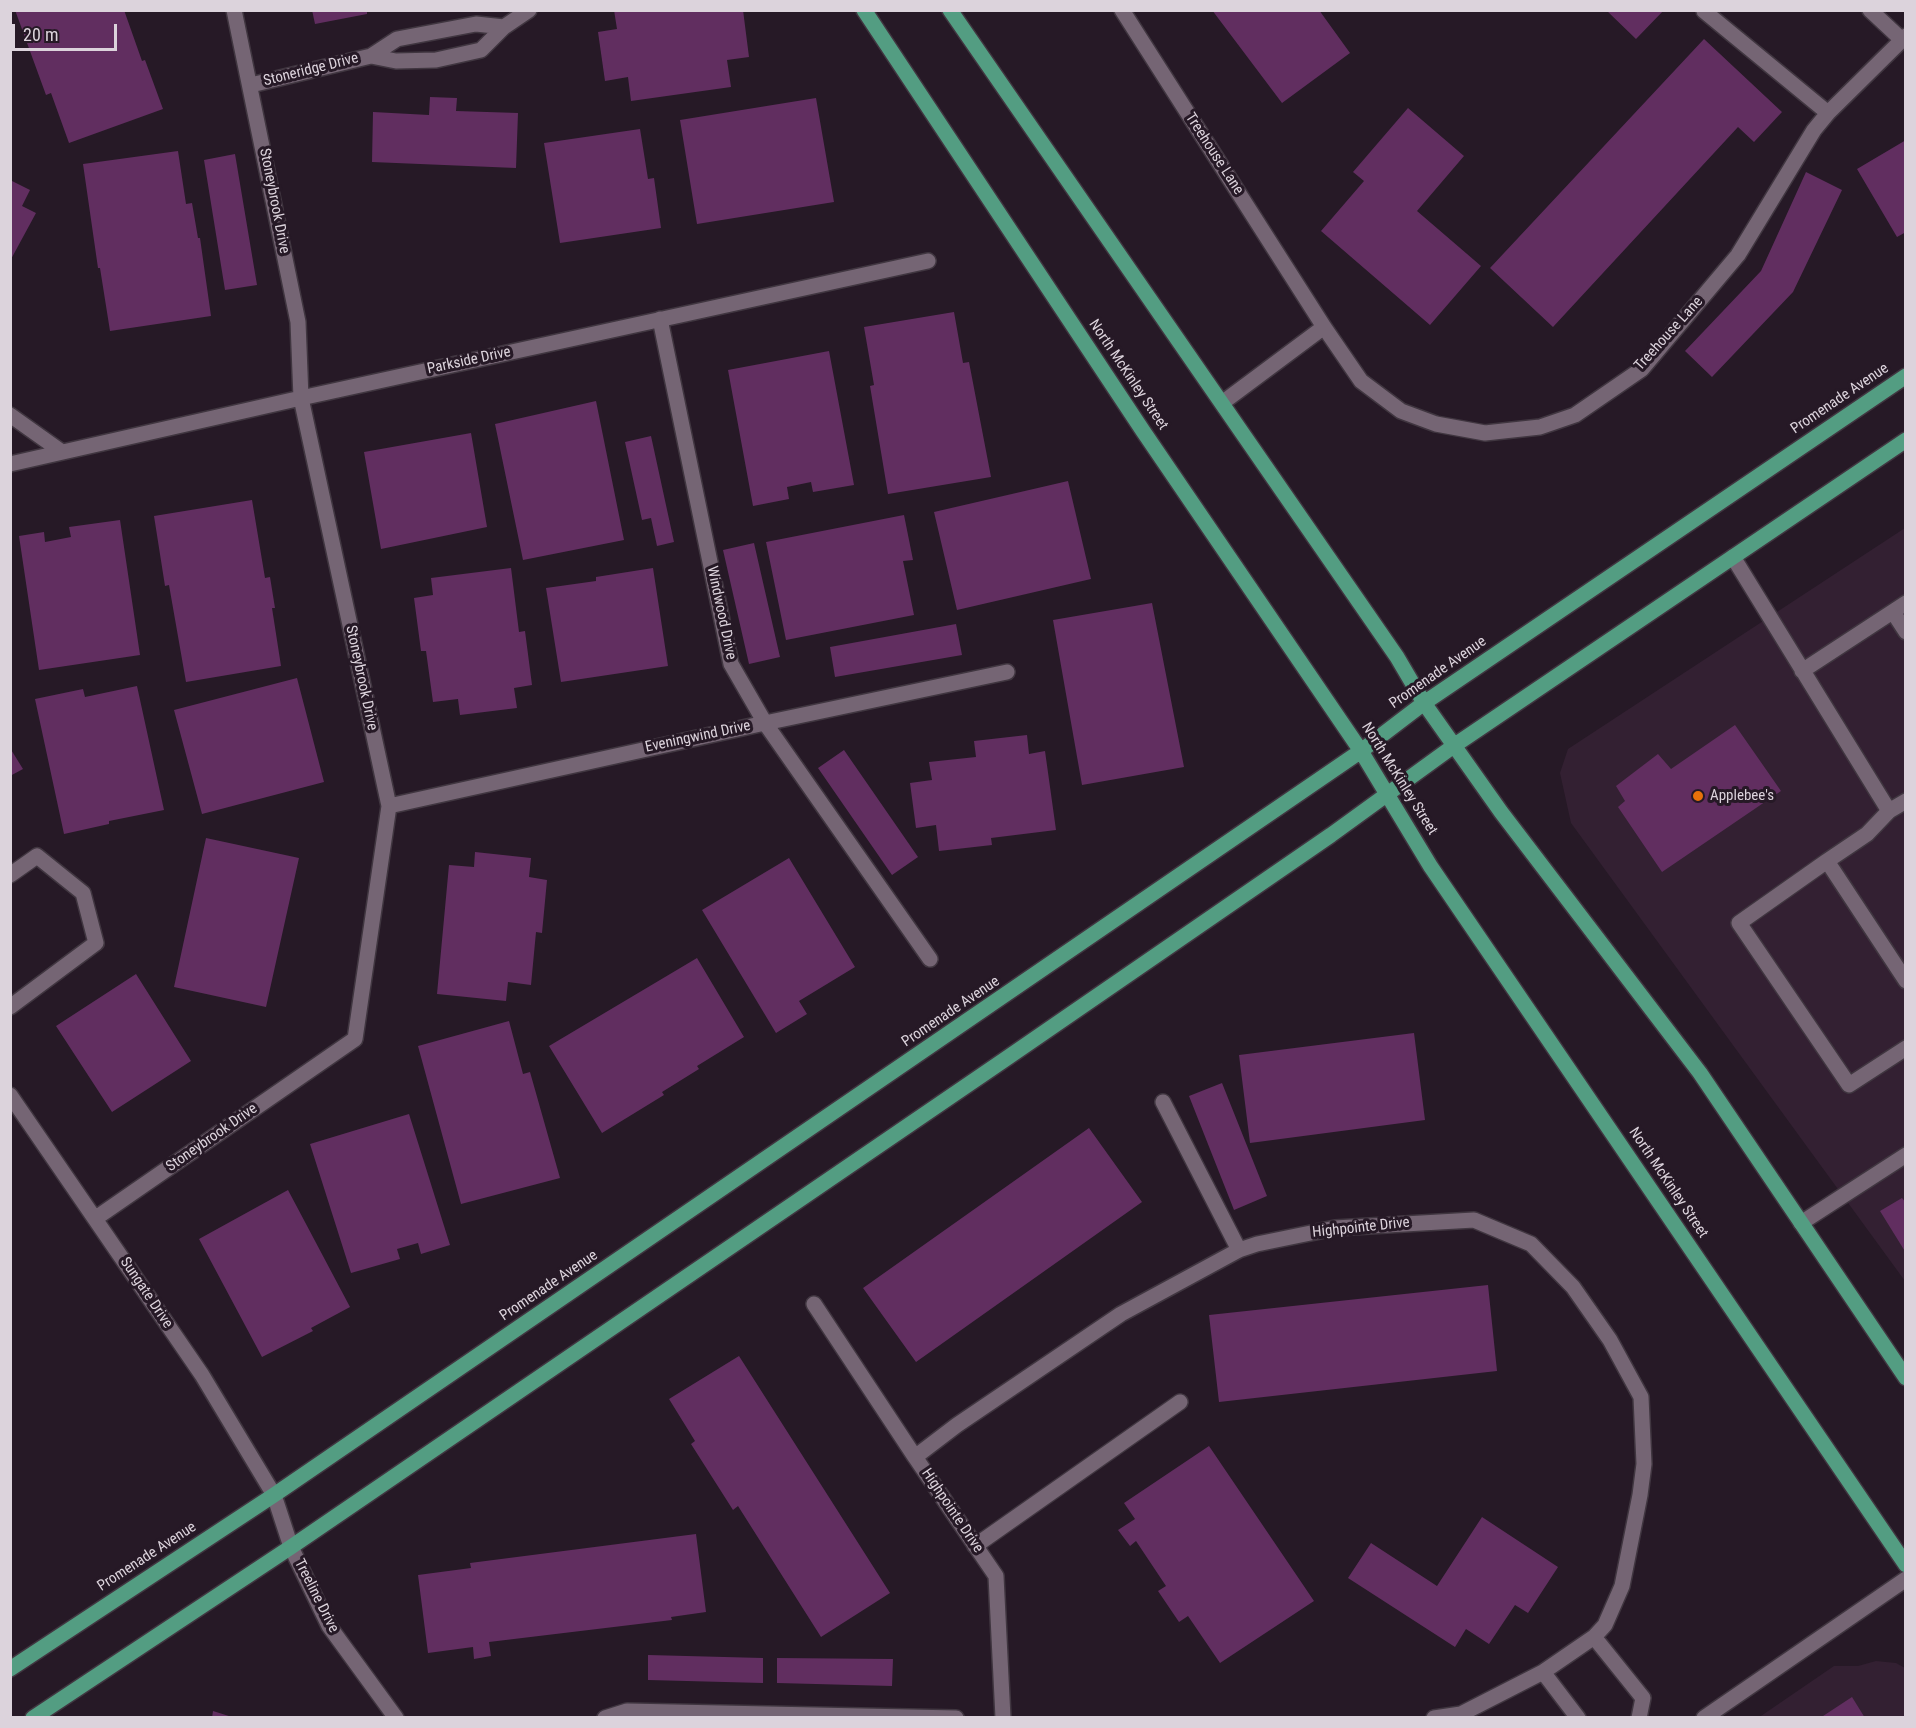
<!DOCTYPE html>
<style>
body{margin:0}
#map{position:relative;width:1916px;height:1728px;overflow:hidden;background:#261926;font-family:"Roboto Condensed",sans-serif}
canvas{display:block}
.frame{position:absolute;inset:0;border:12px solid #dcd3dc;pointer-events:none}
.scale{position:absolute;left:12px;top:24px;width:105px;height:27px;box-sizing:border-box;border:3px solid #dcd3dc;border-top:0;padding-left:8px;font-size:18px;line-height:21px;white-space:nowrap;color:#dcd3dc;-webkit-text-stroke:4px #261926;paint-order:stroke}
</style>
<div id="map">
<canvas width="1916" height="1728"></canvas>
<div class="frame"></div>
<div class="scale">20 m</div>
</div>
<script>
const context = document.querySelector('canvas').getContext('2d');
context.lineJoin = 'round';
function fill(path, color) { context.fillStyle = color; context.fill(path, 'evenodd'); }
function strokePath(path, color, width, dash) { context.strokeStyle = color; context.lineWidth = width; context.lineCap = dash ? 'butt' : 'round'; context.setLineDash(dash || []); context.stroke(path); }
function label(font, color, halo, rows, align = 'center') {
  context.font = font + ' "Roboto Condensed",sans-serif'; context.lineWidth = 6; context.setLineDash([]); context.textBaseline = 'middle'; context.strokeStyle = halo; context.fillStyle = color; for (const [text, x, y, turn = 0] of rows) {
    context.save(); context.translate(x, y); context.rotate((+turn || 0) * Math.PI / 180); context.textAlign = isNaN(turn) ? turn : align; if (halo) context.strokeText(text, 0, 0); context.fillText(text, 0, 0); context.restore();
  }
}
fill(new Path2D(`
 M1905,528V1281L1571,823L1560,773L1568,749Z
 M1876,1661L1896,1663L1905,1668V1717L1758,1718L1834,1666H1858Z`), '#332032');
fill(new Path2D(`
 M15,10H124L142,61L145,60L163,109L69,143L51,93L46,95Z
 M312,10H367V14L315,24Z
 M614,10H743L749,57L727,60L731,87L631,101L628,77L605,81L598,32L617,29Z
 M1212,10H1319L1350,53L1282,103Z
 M1606,10H1664L1636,39Z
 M1704,39L1782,112L1754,142L1738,127L1553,327L1490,268Z
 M430,97L457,98L456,111L518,113L516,168L372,162L373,112L429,115Z
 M816,98L834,202L697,224L680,120Z
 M1408,108L1464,156L1417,211L1481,266L1430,325L1321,231L1364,181L1353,172Z
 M640,129L648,179L654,178L661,228L560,243L544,143Z
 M1906,140V232L1897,237L1857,169Z
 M178,151L186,204L192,203L198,238H200L211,316L110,331L100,268H98L83,164Z
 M235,154L257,285L225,290L204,160Z
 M1806,172L1842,190L1793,292L1712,377L1685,351L1761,271Z
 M10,180L30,190L22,206L36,213L10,261Z
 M954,312L963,363L969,362L991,477L888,494L870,386L874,385L864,327Z
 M829,351L854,485L813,492L811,482L787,487L789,499L753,506L728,370Z
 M596,401L624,540L523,560L495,424Z
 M471,433L487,527L381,549L364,452Z
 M651,436L674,542L657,546L651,518L642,520L625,442Z
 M1068,481L1091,579L957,610L934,512Z
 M252,500L265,578L270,577L275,608H272L281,666L186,682L169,585L165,586L154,516Z
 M904,515L913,560L903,561L914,615L786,640L766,542Z
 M120,520L140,655L39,670L19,536L44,532L45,542L71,537L69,527Z
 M754,543L780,657L749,664L723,550Z
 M511,568L519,632L525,631L532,685L514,688L517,708L460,715L458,699L433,702L426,651H421L414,598L433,595L431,578Z
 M653,568L668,666L561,682L546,588L596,581V577Z
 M1152,603L1184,767L1082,785L1053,620Z
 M956,624L962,655L835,677L830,647Z
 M297,678L324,782L202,814L174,710Z
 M137,686L164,810L109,821V824L64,834L35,699L83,689L85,697Z
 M1735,725L1781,791L1662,872L1618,807L1625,801L1616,786L1658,754L1671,769Z
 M1027,735L1029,754L1045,751L1056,830L991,838L992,845L939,851L936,825L916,828L910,783L932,780L929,762L976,757L974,741Z
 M10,748L23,769L10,776Z
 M844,750L918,857L892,875L818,768Z
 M206,838L299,858L266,1007L174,987Z
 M475,852L531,858L529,877L547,880L542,933L536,932L531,985L508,982L506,1001L437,994L449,865L474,867Z
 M789,858L855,967L799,1001L807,1014L776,1033L702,910Z
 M697,958L744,1037L697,1066L699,1069L662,1092L664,1095L602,1133L549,1046Z
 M136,974L191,1061L112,1112L56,1026Z
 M509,1021L523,1074L530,1072L560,1178L461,1204L418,1046Z
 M1414,1033L1425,1120L1250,1143L1239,1055Z
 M1222,1083L1267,1196L1234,1210L1189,1096Z
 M409,1114L450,1245L421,1254L418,1243L397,1249L400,1259L351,1273L310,1144Z
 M1089,1128L1142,1202L916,1362L863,1288Z
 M288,1190L350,1307L311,1328L313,1331L262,1357L199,1239Z
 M1902,1198L1906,1203V1253L1880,1211Z
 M1488,1285L1497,1371L1219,1402L1209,1315Z
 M739,1356L890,1593L821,1637L738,1506L733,1510L691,1444L695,1441L669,1399Z
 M1209,1446L1314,1601L1220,1663L1188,1616L1179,1622L1158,1591L1166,1586L1136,1541L1130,1546L1118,1530L1135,1519L1124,1503Z
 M1482,1517L1558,1567L1528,1613L1515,1605L1489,1644L1466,1629L1455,1647L1348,1578L1371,1543L1437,1586Z
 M696,1534L706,1612L671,1617L672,1620L489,1642L491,1656L474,1659L473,1647L428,1653L418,1575L471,1568L470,1563Z
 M648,1655L763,1658V1683L648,1680Z
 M777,1658L893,1659L892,1686L777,1683Z
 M1852,1697L1865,1718H1820Z
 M213,1711L232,1717V1718H212Z`), '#612e60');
const minor = new Path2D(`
 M1122,10L1324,327L1361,381L1401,411L1436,424L1485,433L1540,427L1575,415L1642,369L1738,255L1814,130L1828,113L1906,36
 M1870,10L1901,39
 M1704,11L1828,113
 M371,56L396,61L436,60L481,50L504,27L529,10
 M251,85L371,56L397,39L476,24L504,27
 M660,319L731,664L765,723L930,959
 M1222,403L1324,327
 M10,415L62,452
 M10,464L301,398L928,261
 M1733,557L1889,811L1867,834L1827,861L1906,981
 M1893,612L1906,632
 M1802,671L1906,603
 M389,806L765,723L1007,672
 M1889,811L1906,801
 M1827,861L1739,923L1849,1085L1906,1048
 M10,875L37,856L83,893L96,943L10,1007
 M10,1095L202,1375L274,1495L291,1547L329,1626L396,1718
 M1163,1102L1239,1250
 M96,1218L355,1039L389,806L301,398L298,322L234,10
 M1801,1223L1906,1155
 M814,1304L915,1457
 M975,1546L1180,1402
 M1594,1637L1643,1698L1639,1718
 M1543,1672L1578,1718
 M605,1718L627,1711L956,1718
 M1003,1718L996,1576L915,1457L957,1425L1121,1314L1239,1250L1257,1244L1335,1228L1474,1220L1531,1244L1573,1287L1610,1340L1641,1397L1644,1464L1640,1495L1622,1586L1605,1625L1594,1637L1543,1672L1461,1714L1434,1718
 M1704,1718L1906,1579`);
const major = new Path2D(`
 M864,10L1143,431L1361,751L1431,867L1906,1565
 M950,10L1397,657L1424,703L1501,812L1700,1073L1906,1378
 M10,1669L274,1495L1361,751L1424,703L1906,376
 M33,1718L291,1547L1007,1058L1331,835L1455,745L1906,440`);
strokePath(minor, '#403640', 18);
strokePath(major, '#403640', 18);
strokePath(minor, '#756574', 15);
strokePath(major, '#539d82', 15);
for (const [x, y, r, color] of [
 [1698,796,6,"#e8710a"]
]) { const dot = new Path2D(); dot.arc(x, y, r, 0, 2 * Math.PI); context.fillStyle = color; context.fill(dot); strokePath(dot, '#261926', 2); }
label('15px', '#dcd3dc', '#261926', [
 ["Stoneridge Drive",311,70,-14],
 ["Treehouse Lane",1214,154,57],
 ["Stoneybrook Drive",274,201,79],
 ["Treehouse Lane",1669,334,-48],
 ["Parkside Drive",469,361,-12],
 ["North McKinley Street",1128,375,56],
 ["Promenade Avenue",1840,399,-34],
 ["Windwood Drive",721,613,78],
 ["Promenade Avenue",1438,673,-35],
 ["Stoneybrook Drive",361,678,78],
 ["Eveningwind Drive",698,737,-12],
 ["North McKinley Street",1399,779,58],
 ["Promenade Avenue",951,1012,-34],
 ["Stoneybrook Drive",212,1138,-35],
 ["North McKinley Street",1668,1183,56],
 ["Highpointe Drive",1361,1228,-6],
 ["Promenade Avenue",549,1286,-34],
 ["Sungate Drive",146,1293,56],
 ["Highpointe Drive",952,1511,56],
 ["Promenade Avenue",147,1557,-33],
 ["Treeline Drive",316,1596,63]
]);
label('15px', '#dcd3dc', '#261926', [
 ["Applebee's",1710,796]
], 'left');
</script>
